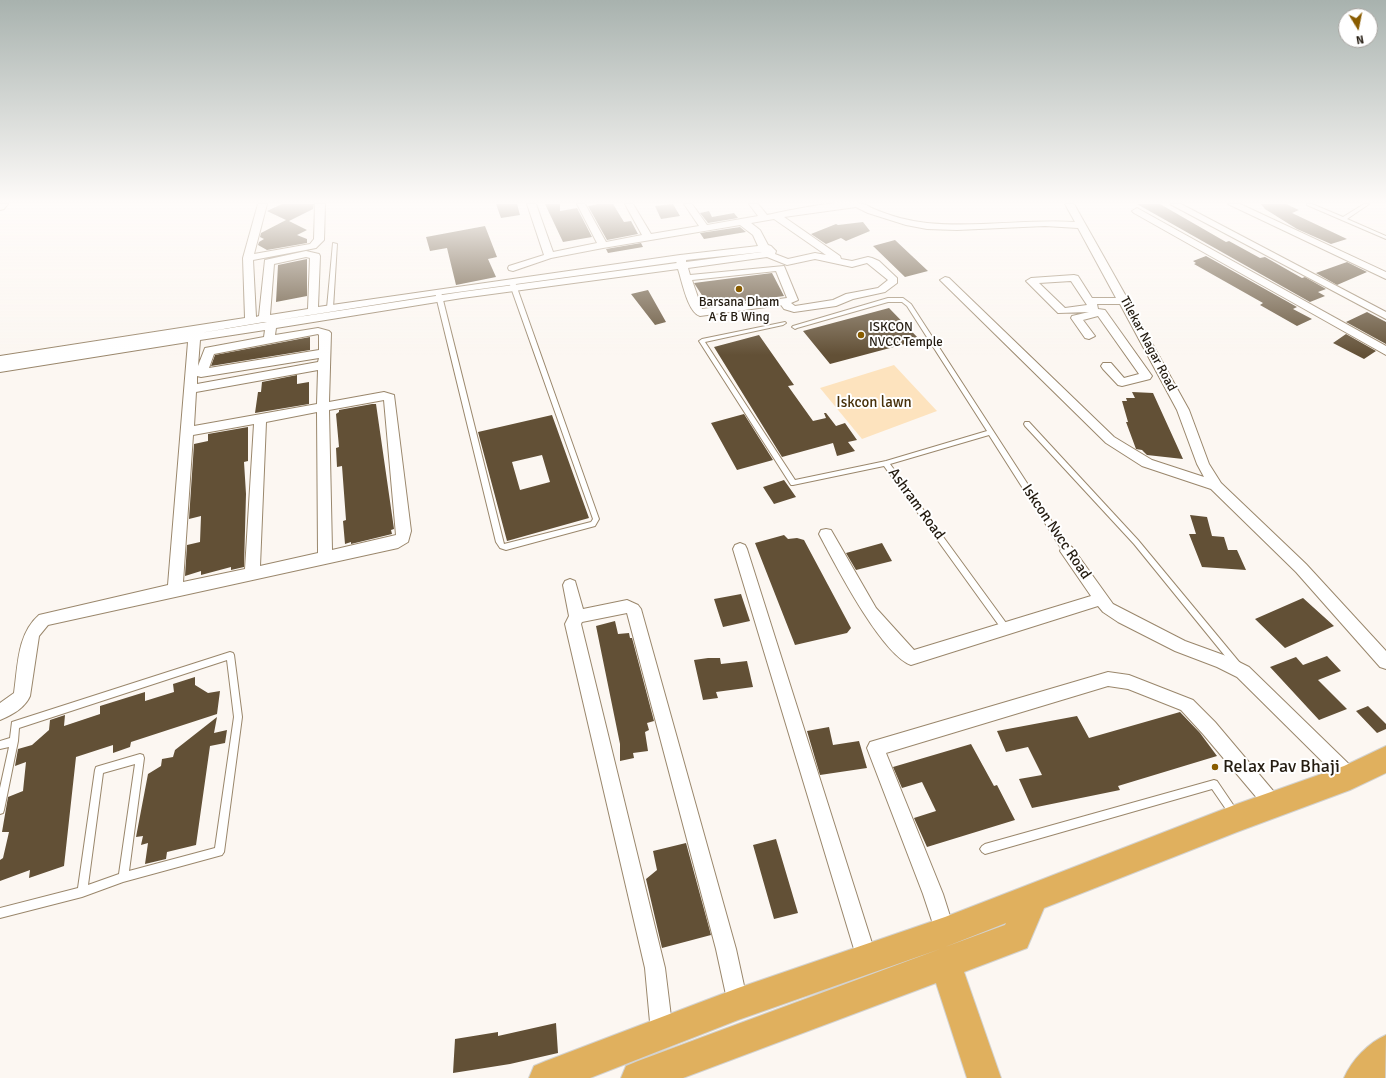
<!DOCTYPE html>
<style>
body{margin:0}
#map{position:relative;width:1386px;height:1078px;overflow:hidden;background:#fcf7f2;font-family:Signika,sans-serif}
canvas{display:block}
.north{position:absolute;left:1338px;top:8px;width:40px;height:40px;box-sizing:border-box;background:#fff;border:1px solid #a7a4a0;border-radius:50%;rotate:170deg;font-size:11px;font-weight:700;line-height:16px;text-align:center;color:#241c11}
.north::after{content:'';display:block;margin:auto;width:14px;height:18px;background:#895c00;clip-path:polygon(50% 0,100% 100%,50% 72%,0 100%)}
</style>
<div id="map">
<canvas width="1386" height="1078"></canvas>
<div class="north">N</div>
</div>
<script>
const context = document.querySelector('canvas').getContext('2d');
context.lineJoin = 'round';
function fill(path, color) { context.fillStyle = color; context.fill(path, 'evenodd'); }
function strokePath(path, color, width, dash) { context.strokeStyle = color; context.lineWidth = width; context.lineCap = dash ? 'butt' : 'round'; context.setLineDash(dash || []); context.stroke(path); }
function label(font, color, halo, rows, align = 'center') {
  context.font = font + ' Signika,sans-serif'; context.lineWidth = 4; context.setLineDash([]); context.textBaseline = 'middle'; context.strokeStyle = halo; context.fillStyle = color; for (const [text, x, y, turn = 0] of rows) {
    context.save(); context.translate(x, y); context.rotate((+turn || 0) * Math.PI / 180); context.textAlign = isNaN(turn) ? turn : align; if (halo) context.strokeText(text, 0, 0); context.fillText(text, 0, 0); context.restore();
  }
}
fill(new Path2D(`
 M894,365L937,411L862,439L820,388Z`), '#fde3be');
fill(new Path2D(`
 M282,204H314L313,209L289,221L307,230L297,235L307,239V243L267,250L258,245L259,242L264,239L260,237L261,233L286,220L267,211Z
 M496,204H517L520,215L501,218Z
 M545,204H560V211L577,208L592,237L563,242Z
 M598,204H613L624,222L631,221L638,234L607,240L588,206Z
 M673,204L680,216L661,219L655,206Z
 M1137,204H1160L1226,242L1229,241L1260,258L1265,257L1302,278L1305,277L1326,289L1318,292L1325,296L1310,302Z
 M1261,204H1286L1299,210L1292,213L1347,239L1331,244L1297,229L1265,209Z
 M709,211L712,217L734,213L738,218L708,223L700,213Z
 M863,222L870,231L846,241L841,238L826,244L811,234L836,224L838,225Z
 M485,226L497,257L488,259L496,277L456,285L447,248L430,251L426,237Z
 M740,227L746,232L704,239L700,233Z
 M895,240L928,271L905,277L873,246Z
 M641,243L643,247L608,253L606,249Z
 M1206,256L1297,307L1293,309L1312,319L1297,326L1260,305L1263,303L1194,264L1196,263L1193,261Z
 M307,259V296L276,302L278,265Z
 M1347,262L1367,272L1337,285L1316,273Z
 M772,273L784,296L709,306L694,283Z
 M648,290L666,322L655,325L631,294Z
 M889,308L920,340L830,364L803,331Z
 M1367,312L1386,322V344L1346,322Z
 M1346,334L1376,351L1364,359L1333,343Z
 M759,335L794,385L788,386L813,421L826,418L824,413H826L836,426L845,423L857,440L848,442L855,451L837,456L833,443L782,457L714,347Z
 M310,337V350L211,366L215,355Z
 M297,375V384L309,382V404L255,413L258,392H261L262,382Z
 M1132,392L1153,393L1183,459L1147,455L1142,450L1136,449L1126,422H1128L1122,401H1127L1126,398H1135Z
 M372,404H376L394,529L391,530L392,534L351,544V542L345,544L343,521L346,520L342,466L337,467L336,448L339,447L336,414L339,412V410Z
 M744,414L773,460L737,470L711,423Z
 M552,415L589,518L507,541L478,432ZM542,455L550,482L520,490L512,462Z
 M248,427V461L244,462L246,494L244,567L231,570V567L201,575V571L185,576L187,545L200,542L201,516L189,519L194,444L208,441V434Z
 M784,480L796,497L774,504L763,487Z
 M1190,515L1207,517L1212,536L1224,537L1228,550H1237L1246,570L1202,567L1189,534H1196Z
 M784,535L788,539L797,538L804,540L851,628L847,633L795,645L755,543Z
 M882,543L892,561L856,570L846,553Z
 M741,594L750,621L723,627L714,599Z
 M1303,598L1334,626L1285,648L1255,619Z
 M615,621L618,634L629,633L630,638H632L654,721L647,723L649,730L645,732L648,751L633,753L634,758L620,761V744L596,626Z
 M1327,656L1341,671L1318,680L1347,709L1319,720L1270,667L1296,657L1303,665Z
 M708,658H720L721,664L747,661L753,687L716,692L718,698L703,700L694,660Z
 M195,677V685L208,693L220,691L217,714L131,742L130,747L113,753V745L76,757L64,866L29,878L30,870L0,881V860L3,858L9,832H2L8,797L23,791L26,762L15,766L18,749L32,745L49,730L50,720L65,715L64,726L100,714V706L145,692V701L174,692L173,684Z
 M1368,706L1386,724V729L1377,733L1356,711Z
 M1180,712L1200,733L1217,756L1118,786L1120,790L1032,808L1019,779L1042,775L1028,747L1006,752L997,731L1077,716L1089,738Z
 M217,717L214,733L227,730L225,743L210,746L196,845L167,852L166,859L145,864L148,843L141,845L143,836L136,837L148,774L161,766L162,759L173,757L175,750Z
 M829,727L833,745L859,741L867,768L820,775L807,731Z
 M971,744L994,786L997,785L1015,820L927,847L914,818L936,811L922,782L902,788L893,767Z
 M776,839L798,913L774,919L753,845Z
 M686,843L711,935L662,948L646,879L657,870L653,851Z
 M556,1023L558,1053L510,1064L453,1073L455,1039L498,1032V1036Z`), '#625036');
const service = new Path2D(`
 M1307,204H1312L1343,217L1364,204H1369L1347,219L1386,236V239L1307,205Z
 M333,243L337,244L333,308L330,310L327,308Z
 M512,280L515,282L599,519L595,526L506,550L500,548L496,542L435,292L436,291L438,290L441,292L504,544L591,522L593,519L509,282Z
 M888,298H903L911,304L1071,551L1070,553H1064L989,435L890,464L1009,627L1010,629L1009,631L1006,632L1003,631L884,466L793,485H791L699,341L702,339L785,322L786,323L783,325L705,342L795,480L886,461L987,431L907,306L902,302H888L797,328L795,329L792,327L793,326Z
 M1025,422H1029L1138,540L1240,663L1241,665L1240,667L1237,669L1234,667L1134,544L1025,426L1024,424Z
 M230,652L233,653L234,655L242,717L224,852L222,855L123,882L82,897L0,918V908L78,888L95,770L96,767L99,766L140,754L143,755L144,758L129,871L215,848L234,717L227,660L19,728L18,741L4,810L3,813L0,814V788L9,747L0,749V741L10,738L12,722ZM135,764L119,874L88,885L103,773Z
 M1214,780L1217,781L1238,812L1239,815L1238,818L1235,819L1232,818L1212,789L985,854L982,852L980,849L982,846L985,844Z`);
const minor = new Path2D(`
 M258,204H267L254,254L310,244L314,239L315,204H325L324,240L316,248L253,260L256,317L259,316L265,260L306,251L319,254L320,256L318,307L680,255L758,246L753,235L740,225L603,248L551,258L513,271L509,270L508,268L509,266L544,255L527,204H536L553,252L597,243L577,204H585L606,242L642,235L625,204H633L651,234L699,226L684,204H692L707,225L758,216L749,204H758L767,215C792,210 839,199 863,204C867,205 871,208 874,209C890,216 909,221 927,223C976,228 1026,219 1075,222L1065,204H1074L1127,298L1130,301L1129,302L1189,410L1209,464L1221,483L1306,564L1386,651V669L1380,667L1296,572L1211,489L1142,466L1106,443L940,280L945,277L949,278L1114,437L1152,460L1204,477L1197,464L1177,410L1120,304H1097L1098,309L1105,310L1152,376L1150,379L1122,386L1118,385L1103,369L1101,366L1103,363H1111L1124,378L1139,374L1098,316L1083,320L1095,336L1089,339L1085,338L1071,318L1072,316L1089,312L1058,313L1026,281L1031,278L1074,275L1078,276L1092,298H1116L1078,228L1045,226L957,230L927,229L906,225L868,213L856,207L784,217L840,256L841,259L852,261L868,257L872,258L879,261L897,278V283L885,292L853,299L836,306L794,312L784,309L781,305L700,316C688,313 682,281 678,269L462,298L276,328L275,335L318,328L329,331L331,333L329,402L384,392L394,395L411,531L408,542L398,548L48,625L39,636L30,696C25,708 12,715 0,720V703L14,693C18,666 17,634 39,615L168,585L188,342L0,372V364L189,334L0,364V356L245,318L243,258ZM774,219L826,255L815,253L788,259L775,254L776,251L771,246L768,245L760,230L751,223ZM762,252L686,262V260L695,259ZM306,257L310,258L308,309L270,315L274,264ZM767,257L787,265L815,259L852,267L867,263L888,280L878,288L846,294L833,300L795,306L791,303L798,300L784,266L690,275L688,268ZM676,262L677,263L462,292L272,321L436,295ZM776,271L787,298L702,309L692,280ZM1071,281L1087,305L1065,308L1039,283ZM264,322H267L200,333ZM265,330L264,337L205,348L198,366L200,340ZM318,334L319,335V350L209,368L214,354ZM319,358L318,362L197,384V376L201,377ZM318,370L317,404L194,426L196,392ZM384,400L396,535L332,550L329,410ZM317,412L318,553L260,566L266,422ZM254,424L245,569L183,582L193,435Z
 M1170,204H1181L1386,312V319Z
 M1228,204H1240L1386,272V279Z
 M1137,208L1386,346V355L1134,213L1132,211Z
 M826,529L831,530L876,608L914,650L1091,596L1060,551L1062,547L1067,545L1072,547L1113,604L1185,641L1229,657L1249,667L1356,771L1359,777L1356,783L1350,786L1344,783L1237,677L1217,667L1175,651L1118,622L1103,612L1098,606L911,665C881,654 835,564 819,534L821,530Z
 M740,543L745,545L747,549L877,959L874,966L867,969L860,966L857,959L733,549L735,545Z
 M570,579L575,581L583,609L627,600L638,605L641,609L736,949L748,1004L745,1011L738,1014L731,1011L728,1004L716,949L627,613L582,622L581,624L665,968L673,1033L669,1040L662,1044L655,1040L651,1033L645,968L565,624L569,616L563,585L565,581Z
 M1108,672L1129,675L1193,700L1215,722L1280,799L1283,805L1280,811L1274,814L1268,811L1203,734L1181,710L1128,689L1108,686L886,753L943,894L955,932L952,939L945,942L938,939L923,894L867,748L870,742Z`);
const tertiary = new Path2D(`
 M0,204H8L4,209L0,210Z`);
const trunk = new Path2D(`
 M1386,746V773L1350,790L1237,832L1044,908L1027,948L964,972L1001,1078H967L936,983L683,1078H621L626,1066L638,1061L940,949L738,1020L590,1078H529L534,1066L546,1061L738,988L945,917L1237,804L1344,766ZM1006,923L1005,925L945,947Z
 M1386,1035L1385,1078H1344C1352,1060 1368,1043 1386,1035Z`);
strokePath(service, '#9a876c', 2);
strokePath(minor, '#9a876c', 2);
strokePath(tertiary, '#9a876c', 2);
strokePath(trunk, '#d3d2cf', 2);
fill(service, '#fff');
fill(minor, '#fff');
fill(tertiary, '#fff');
fill(trunk, '#e0b05e');
const sky = context.createLinearGradient(0, 0, 0, 355);
sky.addColorStop(0, '#a8b2ae');
sky.addColorStop(0.57, '#fefbf9');
sky.addColorStop(1, '#fefbf900');
context.fillStyle = sky;
context.fillRect(0, 0, 1386, 355);
for (const [x, y, r, color] of [
 [739,289,4,"#895c00"],
 [861,335,4,"#895c00"],
 [1215,767,4,"#895c00"]
]) { const dot = new Path2D(); dot.arc(x, y, r, 0, 2 * Math.PI); context.fillStyle = color; context.fill(dot); strokePath(dot, '#fff', 1.5); }
label('13px', '#241c11', '#fff', [
 ["Barsana Dham",739,303],
 ["A & B Wing",739,318],
 ["ISKCON",869,328,"left"],
 ["NVCC Temple",869,343,"left"]
]);
label('13px', '#241c11', '#fff', [
 ["Tilekar Nagar Road",1148,344,62]
]);
label('15px', '#48310a', '#fff', [
 ["Iskcon lawn",874,403]
]);
label('15px', '#241c11', '#fff', [
 ["Ashram Road",916,504,54],
 ["Iskcon Nvcc Road",1056,532,56]
]);
label('18px', '#241c11', '#fff', [
 ["Relax Pav Bhaji",1223,767]
], 'left');
</script>
